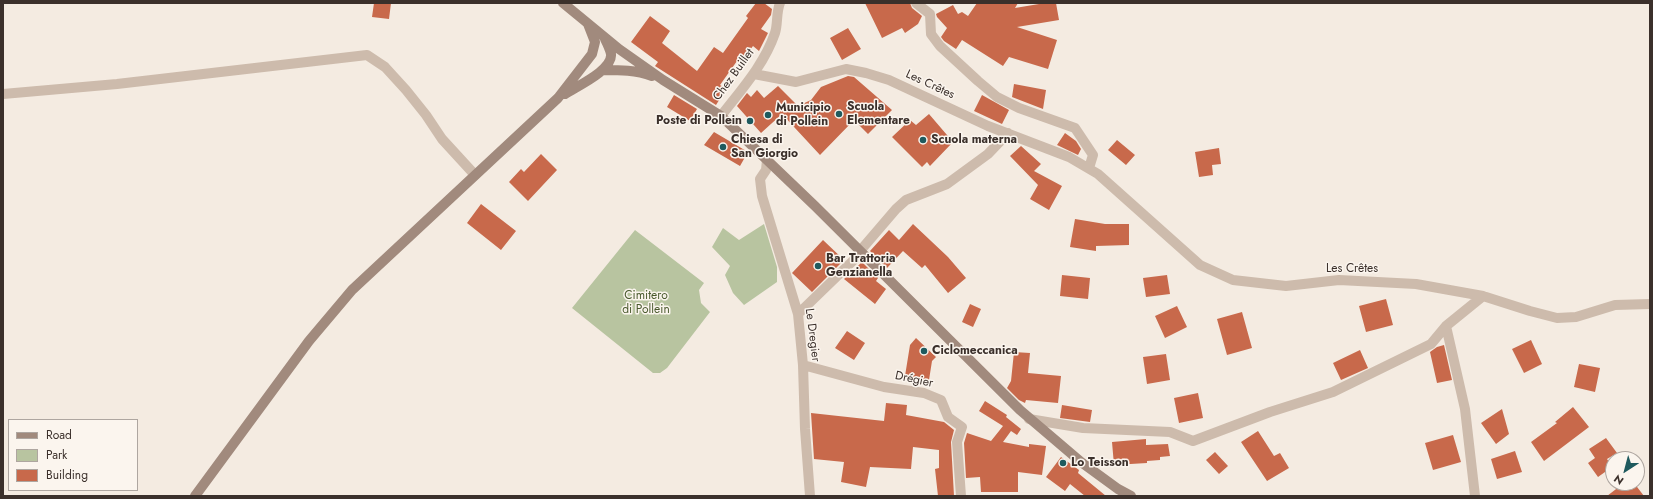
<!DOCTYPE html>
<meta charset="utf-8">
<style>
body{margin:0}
#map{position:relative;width:1653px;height:499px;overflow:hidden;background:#f4ebe1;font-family:Jost,sans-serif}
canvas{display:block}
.frame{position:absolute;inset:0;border:4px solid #3b302b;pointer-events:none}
.legend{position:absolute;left:8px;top:419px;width:130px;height:72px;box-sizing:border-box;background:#fbf5ee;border:1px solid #aea6a0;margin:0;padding:5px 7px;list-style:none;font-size:12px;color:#3b302b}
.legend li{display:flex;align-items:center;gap:8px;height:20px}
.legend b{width:20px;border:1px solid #aea6a0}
.north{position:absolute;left:1605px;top:451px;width:40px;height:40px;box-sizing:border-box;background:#fbf5ee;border:1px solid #aea6a0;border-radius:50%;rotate:216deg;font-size:11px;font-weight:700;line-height:16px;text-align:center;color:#3b302b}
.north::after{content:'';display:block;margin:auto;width:14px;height:18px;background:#1f5a5e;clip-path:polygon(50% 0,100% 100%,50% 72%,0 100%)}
</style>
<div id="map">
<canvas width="1653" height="499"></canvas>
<div class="frame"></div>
<ul class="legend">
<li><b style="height:5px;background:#a18a7d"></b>Road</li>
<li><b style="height:11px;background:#b8c4a0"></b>Park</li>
<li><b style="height:11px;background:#c8694b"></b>Building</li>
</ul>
<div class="north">N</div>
</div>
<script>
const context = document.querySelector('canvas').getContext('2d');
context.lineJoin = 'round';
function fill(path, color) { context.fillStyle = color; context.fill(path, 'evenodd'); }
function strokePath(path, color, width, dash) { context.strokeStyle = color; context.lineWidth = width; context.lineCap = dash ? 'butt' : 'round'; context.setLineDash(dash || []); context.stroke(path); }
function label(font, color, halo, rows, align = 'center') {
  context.font = font + ' Jost,sans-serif'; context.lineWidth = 3; context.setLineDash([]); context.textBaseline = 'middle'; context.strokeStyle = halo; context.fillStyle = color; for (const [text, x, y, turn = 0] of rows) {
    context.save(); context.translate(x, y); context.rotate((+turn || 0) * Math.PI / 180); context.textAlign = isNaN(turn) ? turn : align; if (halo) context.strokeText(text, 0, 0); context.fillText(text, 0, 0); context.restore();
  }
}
fill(new Path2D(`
 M764,224L777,267V282L744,305L733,293L725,275L730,266L712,247L723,228L739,240Z
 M635,230L704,283L699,290L701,303L710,312L667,368L660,373H653L572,308Z`), '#b8c4a0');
fill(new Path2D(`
 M374,3H391L389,19L372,17Z
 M756,3H764L772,9L771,15L761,29L768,33L759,51L753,46L740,63L737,61L720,85L726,89L716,105L655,66L658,62L631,42L650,16L670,31L662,43L697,71L714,47L723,53L748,18L746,16Z
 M865,3H910L912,8L922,16L918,24L905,33L902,28L882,38Z
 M977,3H1018L1015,8L1045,3H1056L1059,20L1017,27L1057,40L1048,69L1009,57L1003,66L962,40L956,49L944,41L941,37L947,28L937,17L936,14L953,5L958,14L962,12L968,16Z
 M848,28L861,49L842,60L830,38Z
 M848,76L854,77L892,110L868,134L854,120L820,155L782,114L761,133L737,106L747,93L751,97L757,90L764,98L778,86L798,106L811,100L821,87Z
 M1014,84L1046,90L1043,109L1012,97Z
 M674,95L697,109L690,121L667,107Z
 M982,95L1009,110L1002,124L974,111Z
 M929,114L953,142L930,166L927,162L922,167L892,137L910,120L916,125Z
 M714,132L748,152L740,166L704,145Z
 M1065,133L1076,141L1081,149L1078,155L1057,145Z
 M1117,140L1135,155L1126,165L1108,150Z
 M1021,146L1041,164L1034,171L1062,186L1049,210L1030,199L1038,185L1010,156Z
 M1219,148L1221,164L1212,165L1213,175L1199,177L1195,152Z
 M541,154L557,170L528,201L509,182L521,169L524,172Z
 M481,204L516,231L501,250L467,223Z
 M1075,219L1105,224H1129V245L1096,246V251L1070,247Z
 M913,224L948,257L966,278L948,293L925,265L922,268L903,251L887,268L870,251L889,230L899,240Z
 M823,240L844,260L812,292L792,273Z
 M862,262L878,278L876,281L886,289L875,304L844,279Z
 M1062,275L1090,278L1088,299L1060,296Z
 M1167,275L1170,294L1146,297L1143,278Z
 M1386,299L1393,325L1366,332L1359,306Z
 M970,304L981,309L973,327L962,322Z
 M1177,306L1187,327L1165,338L1155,316Z
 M1242,312L1252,348L1227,355L1217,319Z
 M847,331L865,343L854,360L835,348Z
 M916,338L936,357L932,361L929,380L905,376L910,345Z
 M1531,340L1542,364L1524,373L1512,349Z
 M1444,345L1452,380L1437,383L1430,352L1437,347Z
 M1360,350L1368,368L1341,380L1333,363Z
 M1014,352L1030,353L1028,373L1061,376L1058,403L1026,400L1025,403L1019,400L1007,388L1011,381Z
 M1166,354L1170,380L1147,384L1143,357Z
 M1579,364L1600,368L1595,392L1574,387Z
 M1198,393L1203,418L1179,423L1174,398Z
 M985,401L1007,415L1006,417L1021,429L1017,435L1011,431L1003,442L1029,447V444L1046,446L1042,475L1018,472V492H981L980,477L966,478L964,443L967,433L991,441L1003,426L979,411Z
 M886,403L907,405L906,415L944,422L954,430L951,442L954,496H938L935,469L939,468V450L913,447L911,469L870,467L866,487L841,482L844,462L814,459L811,413L884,421Z
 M1062,405L1092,410L1090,422L1060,418Z
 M1573,407L1589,427L1544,461L1531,442L1557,423L1555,422Z
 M1502,409L1509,434L1496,444L1481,423Z
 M1258,431L1274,456L1280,453L1289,468L1267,481L1241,442Z
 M1453,435L1461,462L1433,470L1425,443Z
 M1606,438L1617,453L1607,459L1612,467L1598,477L1588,463L1595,458L1589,449Z
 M1146,439V445L1168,444L1170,456L1160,457V460L1147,461V463L1114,465L1112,442Z
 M1515,451L1522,472L1497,479L1491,459Z
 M1215,452L1228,466L1219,474L1206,460Z
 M1061,457L1079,470L1078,473L1106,496H1085L1070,484L1065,491L1046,477Z
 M1624,483H1634L1644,496H1607Z`), '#c8694b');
strokePath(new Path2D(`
 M916,3L930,14L931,34L940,46L978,81L997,97L1019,108L1075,128L1093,155L1089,168
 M754,74L796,82L846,69L866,73L889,80L988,126L1069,157L1098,174L1200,265L1233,280L1286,286L1339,280L1416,284L1483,296L1530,311L1557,318L1576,317L1615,305L1650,304
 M3,94L117,84L367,55L385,67L406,90L426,115L442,139L475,175
 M721,116C741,90 764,65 775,33C778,24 776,13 780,3
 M767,160L766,170L760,179L762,196L798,314L803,365L805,429L810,496
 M860,251L896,209L906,200L947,184L988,154L1008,133
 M798,314L861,253
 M1446,326L1465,409L1475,496
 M803,365L884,387L924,393L941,400L948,417L962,427L957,442L961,496
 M1029,419L1083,428L1170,432L1193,441L1270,412L1333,392L1431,344L1446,326L1483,296`), '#cdbbac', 10);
strokePath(new Path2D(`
 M563,3L619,49L663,80L721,116L815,206L1020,410L1081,462L1118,489L1131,496
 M603,70C620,70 636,70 652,76
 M565,94C577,86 613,70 611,54C610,49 607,43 605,39
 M195,496L309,341L352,290L558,98L592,54L595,42L588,24`), '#a18a7d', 10);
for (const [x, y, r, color] of [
 [839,114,4,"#1f5a5e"],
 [768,115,4,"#1f5a5e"],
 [750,121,4,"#1f5a5e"],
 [923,140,4,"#1f5a5e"],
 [723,147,4,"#1f5a5e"],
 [818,266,4,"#1f5a5e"],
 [924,351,4,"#1f5a5e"],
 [1063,463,4,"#1f5a5e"]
]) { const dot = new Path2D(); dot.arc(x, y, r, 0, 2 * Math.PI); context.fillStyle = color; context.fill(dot); strokePath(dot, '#fbf5ee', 1.5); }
label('12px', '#3b302b', '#fbf5ee', [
 ["Chez Buillet",734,75,-54],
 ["Les Crêtes",930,85,25],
 ["Les Crêtes",1352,269],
 ["Le Dregier",812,335,83],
 ["Drégier",914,380,12]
]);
label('bold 12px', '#3b302b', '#fbf5ee', [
 ["Scuola",847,107],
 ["Elementare",847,121],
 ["Municipio",776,108],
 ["di Pollein",776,122],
 ["Poste di Pollein",742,121,"right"],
 ["Chiesa di",731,140],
 ["San Giorgio",731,154],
 ["Scuola materna",931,140],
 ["Bar Trattoria",826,259],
 ["Genzianella",826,273],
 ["Ciclomeccanica",932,351],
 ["Lo Teisson",1071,463]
], 'left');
label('12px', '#4a5a2e', '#fbf5ee', [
 ["Cimitero",646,296],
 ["di Pollein",646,310]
]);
</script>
